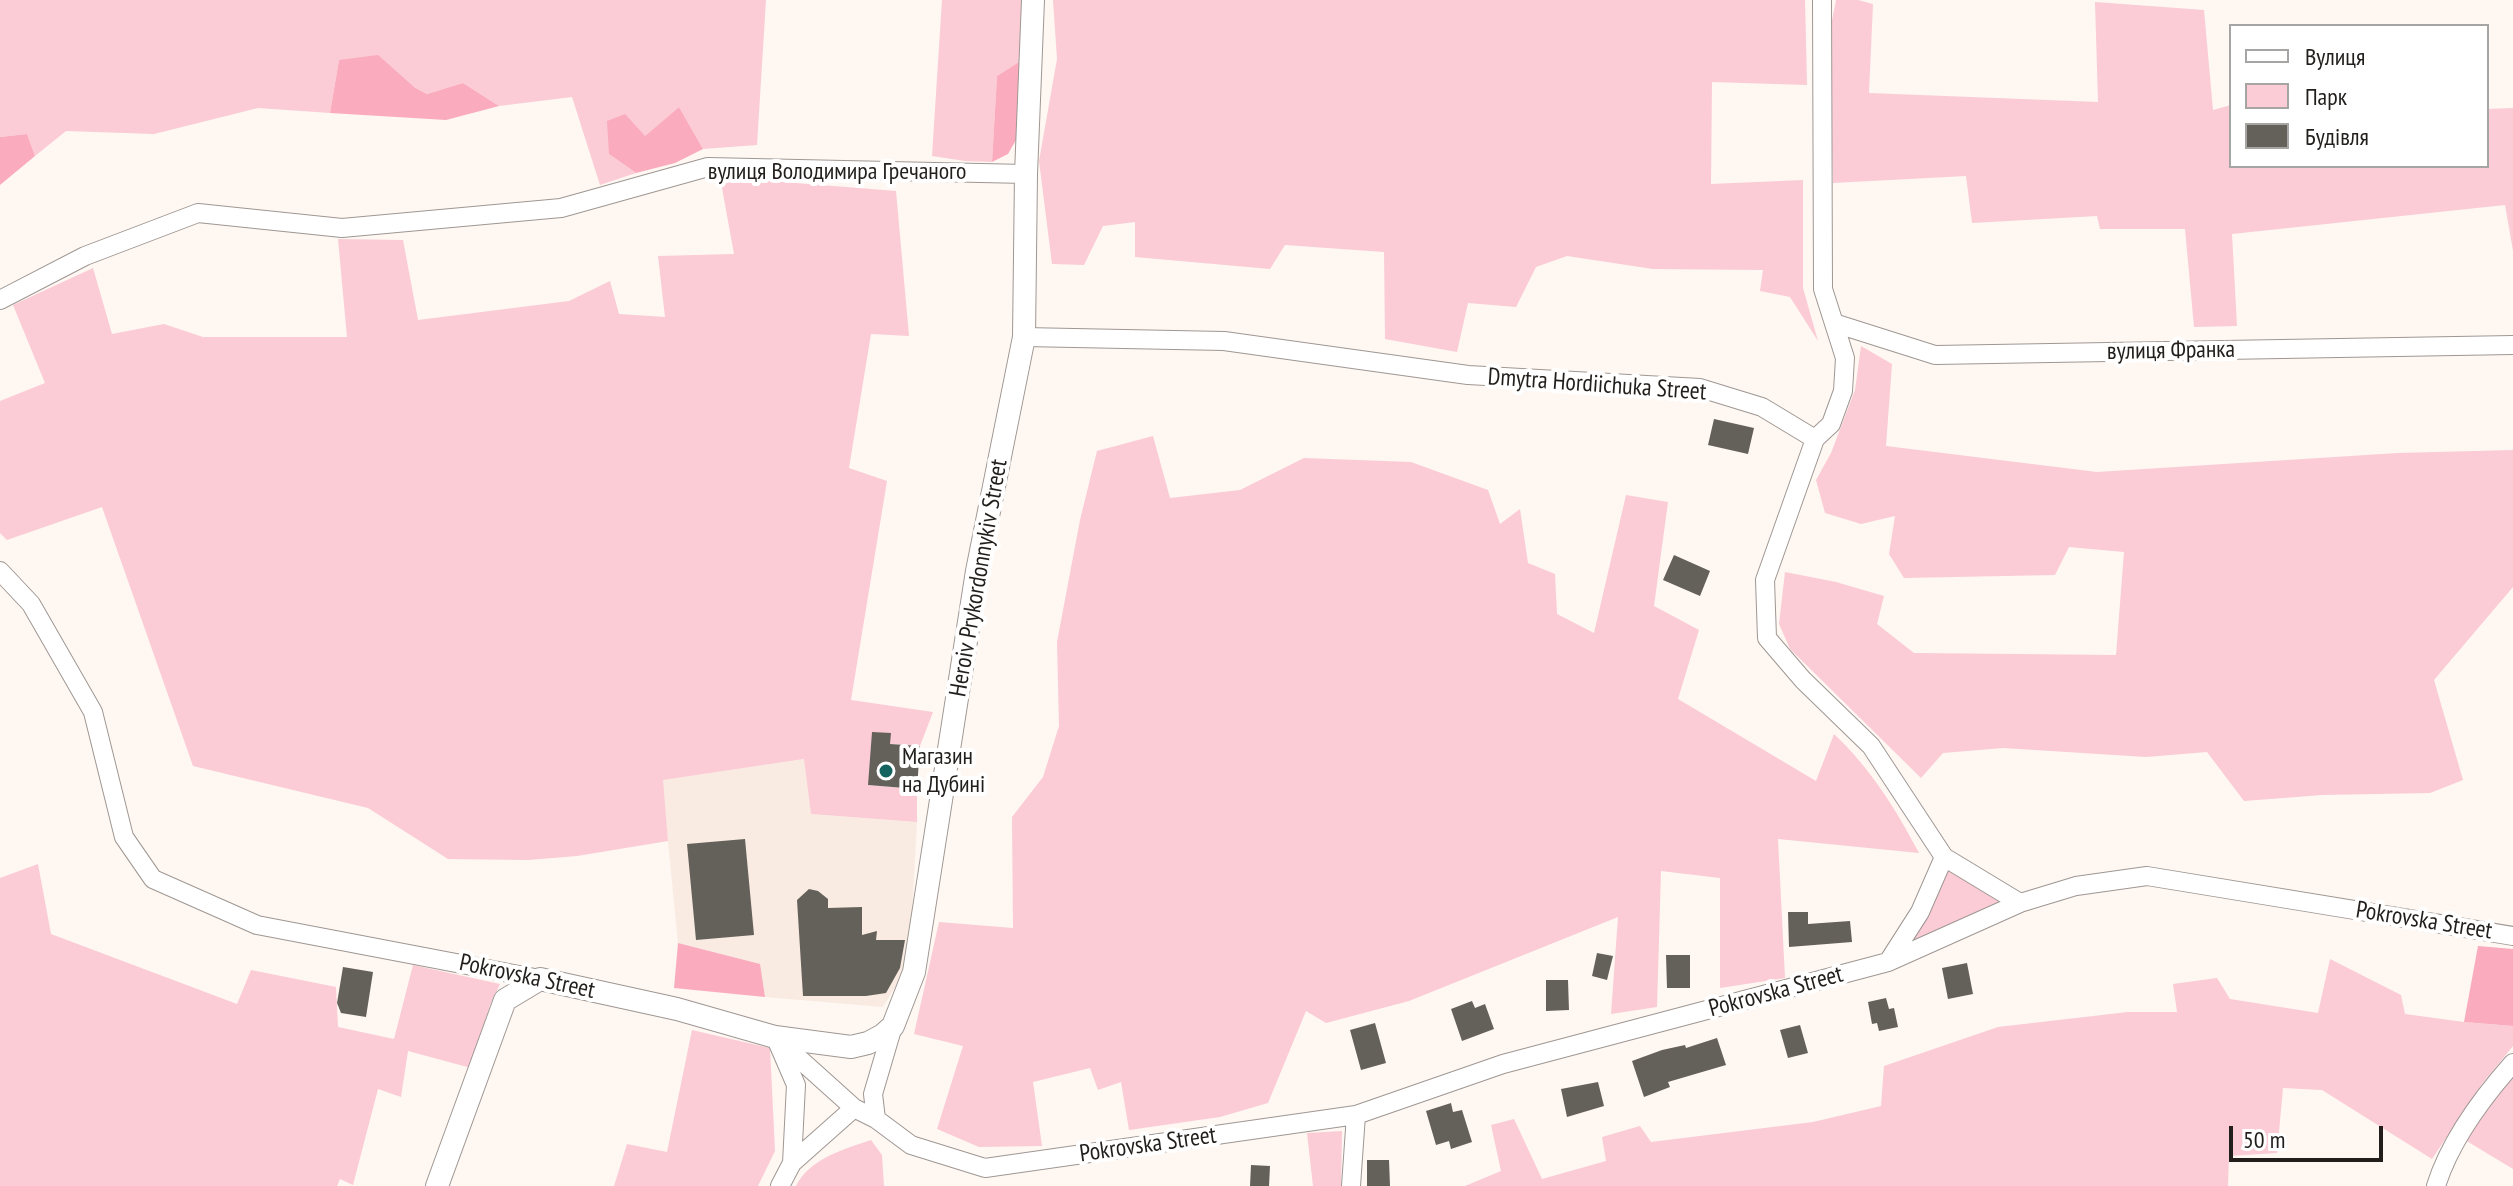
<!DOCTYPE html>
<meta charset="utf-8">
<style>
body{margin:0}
#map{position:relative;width:2513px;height:1186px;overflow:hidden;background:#fff7f2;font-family:"PT Sans Narrow",sans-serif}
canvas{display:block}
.legend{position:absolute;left:2229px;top:24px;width:260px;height:144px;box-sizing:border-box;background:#fff;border:2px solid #a6a5a4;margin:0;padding:10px 14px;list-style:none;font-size:24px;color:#211e1c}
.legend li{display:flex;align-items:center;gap:16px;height:40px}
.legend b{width:40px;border:2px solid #a6a5a4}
.scale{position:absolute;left:2229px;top:1126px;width:154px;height:36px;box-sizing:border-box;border:4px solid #211e1c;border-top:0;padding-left:10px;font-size:24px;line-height:28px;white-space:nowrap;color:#211e1c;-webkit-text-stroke:6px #fff;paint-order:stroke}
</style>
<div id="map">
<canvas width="2513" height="1186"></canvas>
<ul class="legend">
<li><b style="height:10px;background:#fff"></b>Вулиця</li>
<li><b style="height:22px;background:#fbccd5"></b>Парк</li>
<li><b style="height:22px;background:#64615b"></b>Будівля</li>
</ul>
<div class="scale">50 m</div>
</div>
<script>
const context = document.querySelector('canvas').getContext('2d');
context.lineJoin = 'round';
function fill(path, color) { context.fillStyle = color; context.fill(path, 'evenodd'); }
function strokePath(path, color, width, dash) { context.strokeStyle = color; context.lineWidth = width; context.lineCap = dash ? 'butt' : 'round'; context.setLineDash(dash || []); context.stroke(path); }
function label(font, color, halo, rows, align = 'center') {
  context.font = font + ' "PT Sans Narrow",sans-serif'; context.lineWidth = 8; context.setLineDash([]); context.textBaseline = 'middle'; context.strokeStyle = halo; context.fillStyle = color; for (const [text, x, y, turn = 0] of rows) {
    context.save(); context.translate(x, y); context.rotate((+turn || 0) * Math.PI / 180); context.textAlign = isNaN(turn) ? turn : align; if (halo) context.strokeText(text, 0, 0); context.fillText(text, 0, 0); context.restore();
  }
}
fill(new Path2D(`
 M805,759L811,814L917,822L909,964L883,1007L765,997L759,964L678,943L662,780Z`), '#f9ebe1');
fill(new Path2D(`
 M0,0H766L757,145L703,149L679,107L645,136L609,154L636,173L600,185L572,97L499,106L463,83L427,94L414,87L339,60L330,113L258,108L154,134L66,131L35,156L27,134L0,137Z
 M942,0H1023L1022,60L997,76L992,162L965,161L932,156Z
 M1053,0H1805L1807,85L1712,82L1711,184L1803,180V288L1818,341L1790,297L1760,291L1763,270L1653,269L1567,256L1536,267L1516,307L1468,303L1457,352L1385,339L1384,252L1285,245L1270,269L1135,257V222L1103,226L1084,265L1052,264L1039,161L1057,59Z
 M1836,0H1858L1873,4L1869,93L2098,102L2095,2L2204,10L2213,110L2231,105V166H2487V109L2513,108V251L2505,205L2232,234L2237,326L2194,327L2185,229H2100L2097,216L1972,223L1966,176L1833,183L1829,36Z
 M720,177L896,191L909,336L871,334L849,468L887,481L851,700L933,712L920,746L890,744L868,785L917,789V822L811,814L804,759L663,780L668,841L577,856L528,860L448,859L368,808L193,766L102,507L7,540L0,533V401L45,383L13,305L93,268L112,334L164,324L203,337H347L338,239L403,240L418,320L569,301L610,281L619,314L665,317L658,256L734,254Z
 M1861,346L1892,364L1886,446L2097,472L2398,453L2513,450V587L2434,680L2463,780L2430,793L2322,795L2244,801L2207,752L2146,757L2003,748L1943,753L1921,778L1790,649L1779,624L1785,572L1836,582L1884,596L1877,624L1914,653L2116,655L2124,552L2069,547L2055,575L1904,578L1889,554L1895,516L1861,524L1825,513L1816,480L1831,453L1855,390Z
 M1153,436L1170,498L1240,490L1304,458L1411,462L1488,490L1500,524L1520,509L1528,563L1555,574L1557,614L1594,633L1626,495L1668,502L1654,606L1699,630L1678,699L1816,781L1834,734C1870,768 1896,809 1919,853L1778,839L1785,978L1720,988V878L1661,871L1657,1007L1611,1014L1618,917L1409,1001L1326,1023L1306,1011L1268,1103L1220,1117L1129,1130L1121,1082L1098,1090L1090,1068L1033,1082L1042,1146L979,1147L937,1129L963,1046L914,1034L939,922L1013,928L1012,817L1043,777L1059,726L1057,642L1080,520L1097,451Z
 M38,864L51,934L237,1004L251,970L336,987L338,1027L394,1039L413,965L500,984L490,1005L471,1068L408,1051L401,1097L378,1089L353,1185L340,1179L337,1186H0V878Z
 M1947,866L2005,903L1903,951Z
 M2330,959L2401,995L2405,1014L2464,1022L2513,1026V1046L2482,1084L2432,1159L2322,1090L2283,1088L2277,1153L2229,1156L2228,1186H1465L1501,1171L1491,1125L1514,1119L1542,1179L1606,1161L1602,1137L1640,1126L1651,1142L1813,1122L1881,1106L1884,1066L1998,1027L2128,1012H2177L2173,984L2217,978L2230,999L2318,1013Z
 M692,1030L770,1048L775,1151L758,1186H614L627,1144L667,1152Z
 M2513,1072V1169L2465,1140Z
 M1342,1131L1341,1186H1313L1307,1133Z
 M871,1140L882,1155L884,1186H796C809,1159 844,1149 871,1140Z`), '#fbccd5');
fill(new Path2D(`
 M378,55L414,87L427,94L463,83L499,106L446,120L330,113L339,60Z
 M1022,60L1016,140L1008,154L992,162L997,76Z
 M679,107L703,149L675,163L636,173L609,154L607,121L625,114L645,136Z
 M27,134L35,156L0,185V137Z
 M678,943L760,964L765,997L674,988Z
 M2478,946L2513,949V1026L2464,1022Z`), '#faabbd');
fill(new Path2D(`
 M1714,419L1754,428L1748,454L1708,445Z
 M1674,555L1710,571L1700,596L1663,580Z
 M872,732L891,733L890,744L920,746L917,789L868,785Z
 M745,839L754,935L696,940L687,844Z
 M809,889L818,891L828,899V908L862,907V935L877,931L876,940H905L900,968L886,993L866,996H803L797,900Z
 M1788,912H1808V924L1850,921L1852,942L1789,947Z
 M1597,953L1613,956L1607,980L1592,976Z
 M1666,955H1690V988H1667Z
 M1967,963L1973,994L1948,999L1942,968Z
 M343,967L373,972L366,1017L341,1013L337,1003Z
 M1546,980H1568L1569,1010L1546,1011Z
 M1886,998L1889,1009L1894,1008L1898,1027L1879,1031L1877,1023L1872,1024L1868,1002Z
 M1472,1001L1475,1008L1485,1004L1494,1029L1462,1041L1451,1009Z
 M1375,1023L1386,1063L1361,1070L1350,1030Z
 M1800,1025L1808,1053L1788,1058L1780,1030Z
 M1717,1038L1726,1065L1668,1082L1670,1087L1644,1097L1632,1061L1662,1050L1685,1045L1686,1048Z
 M1598,1082L1604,1106L1567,1117L1561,1089Z
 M1451,1103L1453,1112L1462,1110L1472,1142L1451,1149L1449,1141L1436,1145L1426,1111Z
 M1367,1160H1389L1390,1186H1367Z
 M1251,1165L1270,1166L1269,1186H1250Z`), '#64615b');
const minor = new Path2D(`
 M0,300L85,256L198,213L342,228L561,208L708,167L1026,174
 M1834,323L1935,355L2513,345
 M1024,337L1224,341L1468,375L1700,388L1762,407L1815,439L1765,580L1767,638L1803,680L1871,746L1944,857L2020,903
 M1815,439L1831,424L1843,391L1845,358L1823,289L1822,0
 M0,571L31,604L93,712L124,837L153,879L257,925L540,979
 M1888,962L1920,912L1944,857
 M775,1037L854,1108L876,1119L911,1145L985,1168L1356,1115L1503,1064L1888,962L2020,903L2076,886L2147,876L2513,936
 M777,1041L796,1085L792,1163
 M876,1119L873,1094L893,1026
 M780,1186L792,1163L854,1108
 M1351,1186L1356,1115
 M2436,1186C2450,1141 2482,1098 2513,1063`);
const tertiary = new Path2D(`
 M437,1186L505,1000L540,979L677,1009L775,1037L851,1047L868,1043L883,1035L893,1026L914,972L977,571L1024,337L1026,174L1033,0`);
strokePath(minor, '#9e9793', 20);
strokePath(tertiary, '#9e9793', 24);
strokePath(minor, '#fff', 18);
strokePath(tertiary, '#fff', 22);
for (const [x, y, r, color] of [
 [886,771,8,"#15635e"]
]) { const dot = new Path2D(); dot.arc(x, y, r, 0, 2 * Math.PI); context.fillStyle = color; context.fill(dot); strokePath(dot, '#fff', 3); }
label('24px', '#211e1c', '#fff', [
 ["вулиця Володимира Гречаного",837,172],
 ["вулиця Франка",2171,351,-1],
 ["Dmytra Hordiichuka Street",1597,385,4],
 ["Heroiv Prykordonnykiv Street",979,578,-80],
 ["Pokrovska Street",2424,921,9],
 ["Pokrovska Street",527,977,12],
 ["Pokrovska Street",1776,992,-15],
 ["Pokrovska Street",1148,1145,-8]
]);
label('24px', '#211e1c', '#fff', [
 ["Магазин",902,757],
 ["на Дубині",902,785]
], 'left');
</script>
